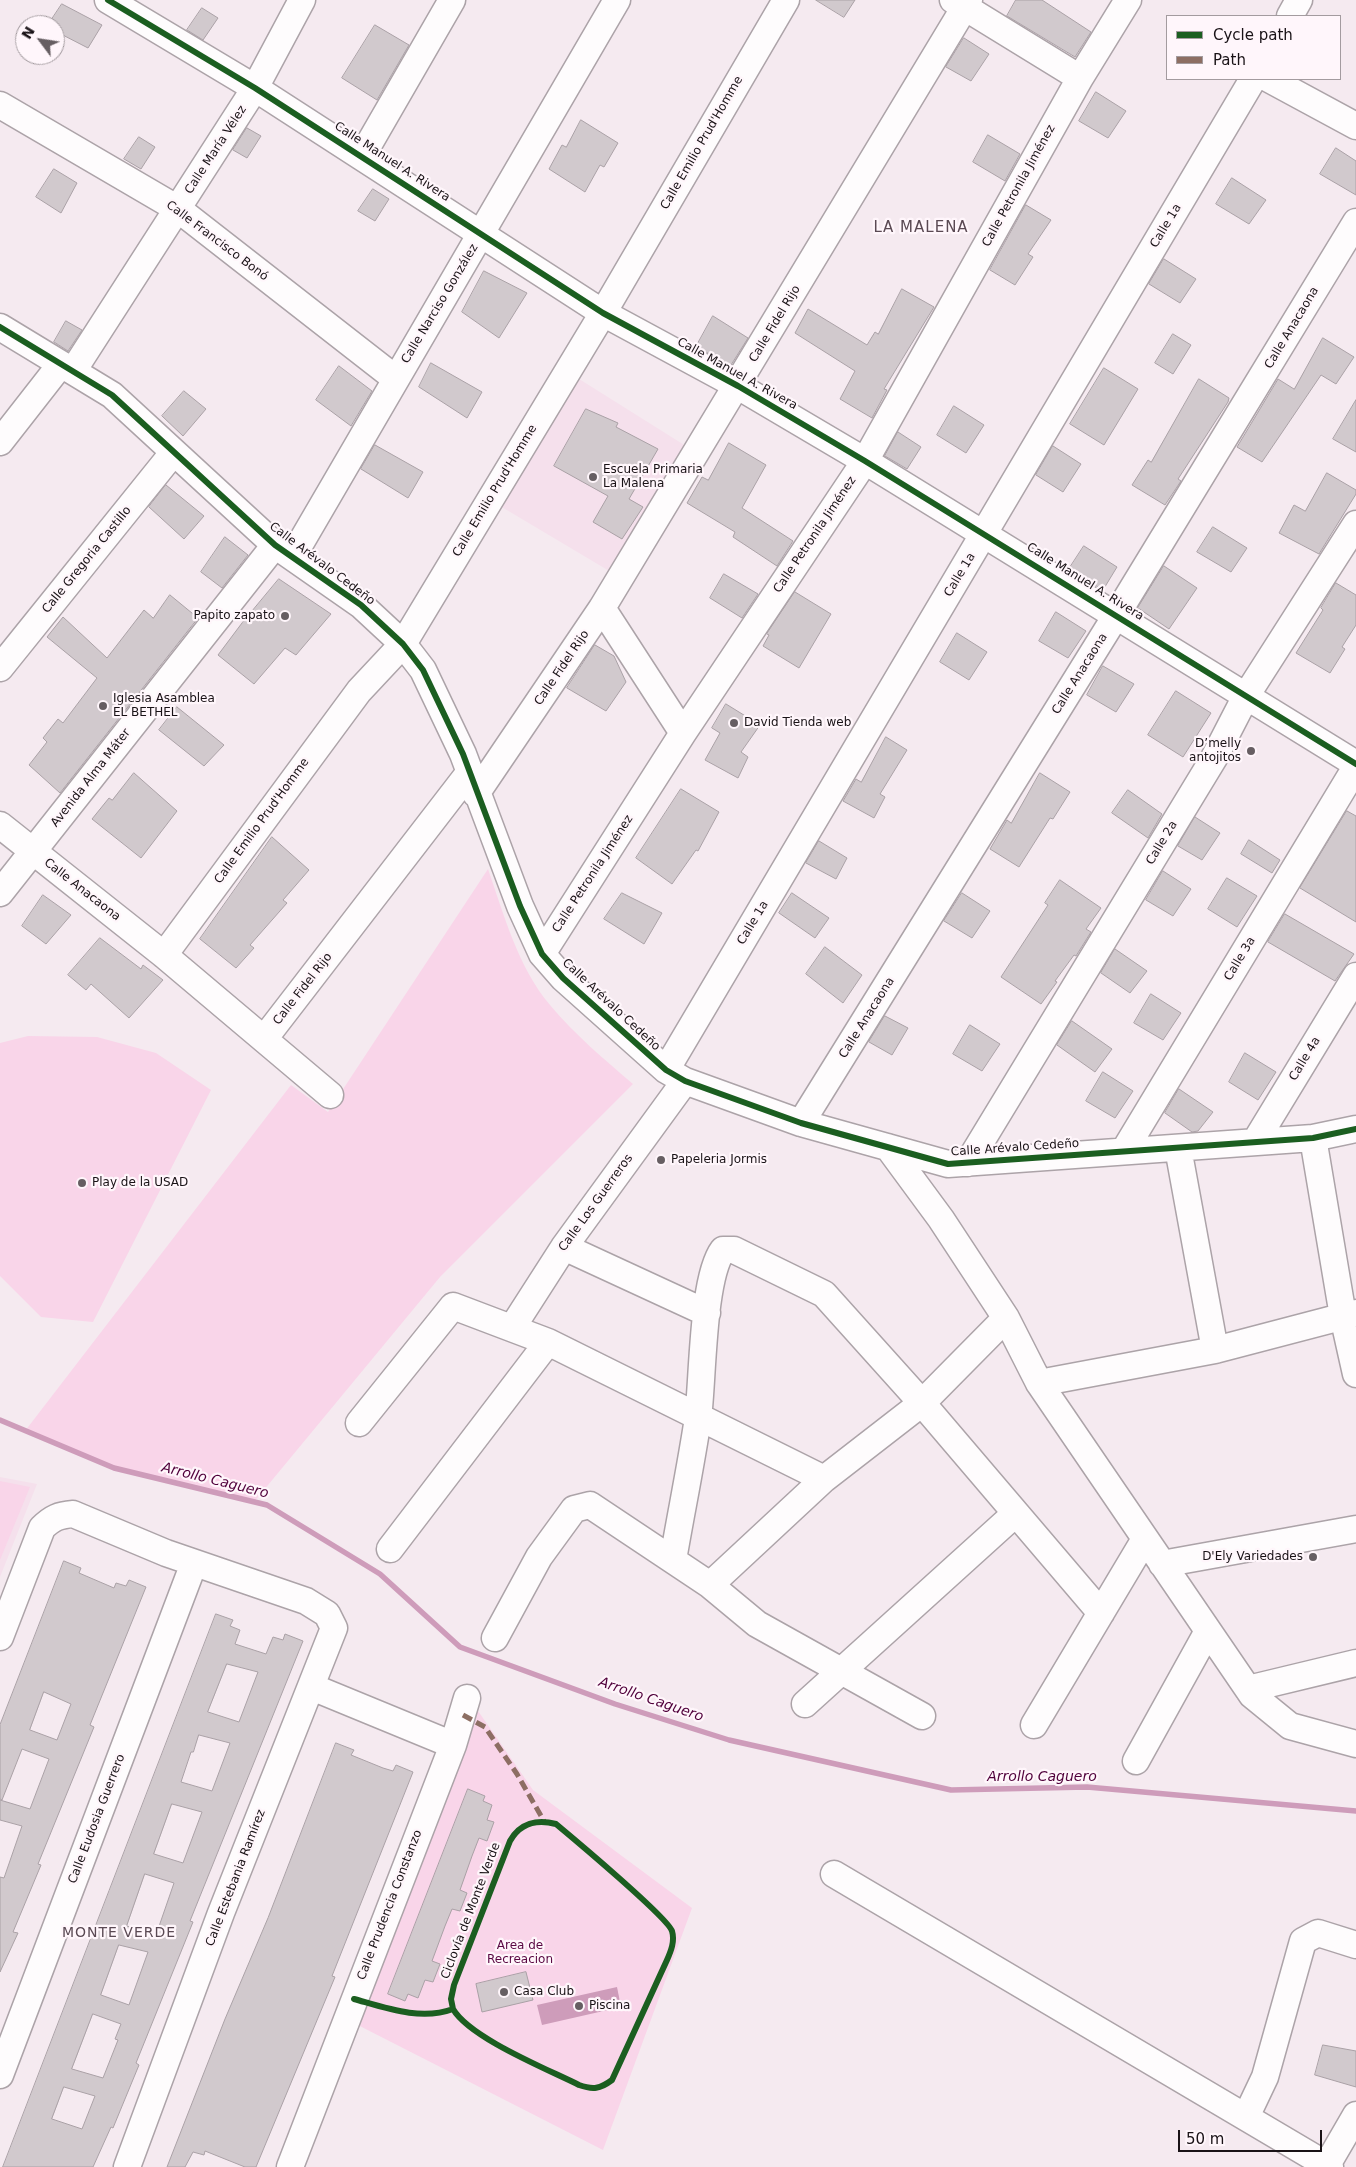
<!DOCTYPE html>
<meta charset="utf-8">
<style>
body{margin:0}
#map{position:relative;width:1356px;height:2167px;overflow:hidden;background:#f5eaf0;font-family:"DejaVu Sans",sans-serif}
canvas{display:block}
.legend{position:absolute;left:1166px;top:15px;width:175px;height:65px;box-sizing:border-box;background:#fff6fb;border:1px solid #a39b9f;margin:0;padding:6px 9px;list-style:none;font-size:15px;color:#191216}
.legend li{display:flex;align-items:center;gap:10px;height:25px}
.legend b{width:25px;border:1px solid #a39b9f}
.north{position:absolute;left:15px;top:15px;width:50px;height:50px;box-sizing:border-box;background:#fff6fb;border:1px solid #a39b9f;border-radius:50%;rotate:301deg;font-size:14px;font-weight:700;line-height:20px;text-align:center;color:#191216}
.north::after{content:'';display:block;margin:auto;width:18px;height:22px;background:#665e62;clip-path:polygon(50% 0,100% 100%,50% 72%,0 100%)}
.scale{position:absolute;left:1178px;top:2130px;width:144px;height:22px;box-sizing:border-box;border:2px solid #191216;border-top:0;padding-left:6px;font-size:15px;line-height:18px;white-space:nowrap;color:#191216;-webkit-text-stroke:4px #fff6fb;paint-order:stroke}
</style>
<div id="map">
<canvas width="1356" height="2167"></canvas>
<ul class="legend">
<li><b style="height:6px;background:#1b5e20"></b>Cycle path</li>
<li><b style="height:6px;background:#8d6e63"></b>Path</li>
</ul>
<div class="north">N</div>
<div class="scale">50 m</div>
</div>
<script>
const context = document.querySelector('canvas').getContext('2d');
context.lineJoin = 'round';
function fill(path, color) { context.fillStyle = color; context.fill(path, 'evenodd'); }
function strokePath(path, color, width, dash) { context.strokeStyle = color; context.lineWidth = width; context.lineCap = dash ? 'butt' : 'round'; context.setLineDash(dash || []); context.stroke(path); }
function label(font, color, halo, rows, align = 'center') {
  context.font = font + ' "DejaVu Sans",sans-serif'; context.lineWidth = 4.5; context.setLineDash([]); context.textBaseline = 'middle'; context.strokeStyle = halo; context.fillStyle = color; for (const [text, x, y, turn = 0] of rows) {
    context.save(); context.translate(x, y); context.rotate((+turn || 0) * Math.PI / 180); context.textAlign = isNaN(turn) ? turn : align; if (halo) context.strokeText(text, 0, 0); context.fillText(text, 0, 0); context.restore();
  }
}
fill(new Path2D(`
 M568,372L697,453L621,578L490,500Z
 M0,1477L37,1484L0,1577Z`), '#f5e0ec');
fill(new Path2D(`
 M488,869C504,915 518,967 550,1005C575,1035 604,1059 633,1084L440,1277L254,1502L114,1468L25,1431L291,1085L328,1112Z
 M28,1036L97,1037L156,1053L211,1090L93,1322L41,1317L0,1276V1043Z
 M0,1481L30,1487L0,1560Z
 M469,1698L533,1790L692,1908L603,2150L346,2019Z`), '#f9d5e9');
fill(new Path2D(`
 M617,1987L621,2007L542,2025L537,2005Z`), '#ce9cba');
strokePath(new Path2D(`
 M0,1420L114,1468L267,1505L380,1574L460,1647L615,1704L729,1740L951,1790L1087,1787L1356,1811`), '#ce9cba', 5.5);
const building = new Path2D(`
 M816,0H855L844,17Z
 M1016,0H1042L1091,32L1075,57L1007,16Z
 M62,4L102,25L88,48L55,31V25H48Z
 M202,8L218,18L203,40L187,30Z
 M375,25L409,45L377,100L342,78Z
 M964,38L989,54L971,81L946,67Z
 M1096,92L1126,111L1108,138L1079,121Z
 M581,120L618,143L604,167L600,165L585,192L549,169L562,145L566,147Z
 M247,128L261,136L247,158L233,150Z
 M988,135L1020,154L1005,181L973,162Z
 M139,137L155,147L141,169L124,159Z
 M1336,148L1356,161V195L1320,174Z
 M54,169L77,183L61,213L36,197Z
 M1232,178L1266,200L1249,224L1216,204Z
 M373,189L389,199L375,221L358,211Z
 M1026,205L1051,220L1028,254L1033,257L1015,285L990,270Z
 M1164,259L1196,279L1180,303L1149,284Z
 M484,271L527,293L499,338L462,312Z
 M902,289L934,307L884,389L887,390L872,418L840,399L855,371L795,333L808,309L867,345L875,332L878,334Z
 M713,316L748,338L731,365L696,347Z
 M66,321L82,330L68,351L54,342Z
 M1173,334L1191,345L1173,374L1155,363Z
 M1323,338L1354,357L1336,384L1321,375L1262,462L1237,447L1278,379L1294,389Z
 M431,363L482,392L467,418L419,387Z
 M339,366L372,391L351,426L316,400Z
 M1104,368L1138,389L1104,445L1070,424Z
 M1199,379L1229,398L1228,402L1178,479L1181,481L1165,505L1132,485L1148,460L1151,462Z
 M184,391L206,409L183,436L162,416Z
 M1356,400V452L1333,439Z
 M954,406L984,425L966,453L937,435Z
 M586,409L618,423L616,427L658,449L629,499L643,507L622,539L593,522L608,496L554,466Z
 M898,432L921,447L907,469L885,456Z
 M729,443L766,465L742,508L793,541L777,566L733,537L735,532L687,503L702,477L708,480Z
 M375,445L423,472L408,498L361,469Z
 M1053,446L1081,464L1063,492L1036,475Z
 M1327,473L1356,490V494L1319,554L1279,533L1294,505L1305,511Z
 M166,485L204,516L184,539L149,507Z
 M1213,527L1247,548L1231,572L1197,552Z
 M225,537L248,555L222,588L201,572Z
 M1084,546L1117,567L1103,590L1069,569Z
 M1164,566L1197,588L1169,629L1138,608Z
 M724,574L758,594L742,618L710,598Z
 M279,579L331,614L296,655L285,648L254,684L218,655L242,623Z
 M1336,583L1356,595V625L1342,647L1345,649L1330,673L1296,653L1323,610L1321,608Z
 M795,592L831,614L799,668L763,646L769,635L767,634Z
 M170,595L198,618L60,793L29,765L47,742L43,738L58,719L63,723L97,678L47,637L63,617L107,658L144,610L153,618Z
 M1056,612L1086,631L1068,658L1039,641Z
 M957,633L987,652L969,680L940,662Z
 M595,645L614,656L626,682L606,711L567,688Z
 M1103,666L1134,684L1116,712L1087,695Z
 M1176,691L1211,713L1183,757L1148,735Z
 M726,704L760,725L741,752L748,757L738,778L705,760L720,733L712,728Z
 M177,707L224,745L204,766L159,730Z
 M886,737L907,750L880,794L885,797L874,818L843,801L856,779L861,782Z
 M134,773L177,811L141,858L92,819L109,798L112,800Z
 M1040,773L1070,792L1053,819L1050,818L1019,867L990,849L1007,820L1011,823Z
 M681,789L719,812L698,851L696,850L672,884L636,858Z
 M1128,790L1162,814L1148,838L1112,813Z
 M1347,811L1356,816V922L1300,888Z
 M1195,817L1220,833L1202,860L1178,846Z
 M272,837L309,870L283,900L287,903L250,945L254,948L236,968L200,939Z
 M1249,840L1280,860L1272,873L1241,854Z
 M819,841L847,858L836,879L806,863Z
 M1163,871L1191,889L1173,916L1146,900Z
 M1227,878L1257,896L1237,927L1208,909Z
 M1060,880L1101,908L1086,929L1091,932L1076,956L1074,955L1055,981L1057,982L1041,1004L1001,977L1048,905L1045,903Z
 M622,893L662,913L644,944L604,919Z
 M792,893L829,918L815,938L779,913Z
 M962,893L990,911L972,938L944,921Z
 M43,895L71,915L46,944L22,926Z
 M1285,914L1354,954L1335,981L1268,942Z
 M100,938L141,969L143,965L163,980L129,1018L91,984L86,990L68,975Z
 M825,947L862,975L843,1003L806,974Z
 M1115,949L1147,971L1130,993L1101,973Z
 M1151,994L1181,1013L1163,1040L1134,1023Z
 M885,1016L908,1028L892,1055L869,1042Z
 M1072,1021L1112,1049L1095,1072L1057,1045Z
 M970,1025L1000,1044L982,1071L953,1054Z
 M1245,1053L1276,1072L1258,1100L1229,1082Z
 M1103,1072L1133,1091L1115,1118L1086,1101Z
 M1179,1089L1213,1112L1198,1131L1192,1132L1165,1113Z
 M64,1561L81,1568L79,1573L114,1588L116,1583L126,1586L129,1580L146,1587L90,1725L94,1727L38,1864L41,1865L13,1932L18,1933L0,1972V1877L4,1878L22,1826L0,1820V1800L30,1809L49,1759L22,1749L2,1800L0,1799V1725ZM44,1692L71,1704L57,1740L30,1730Z
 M216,1614L233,1620L230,1626L240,1630L235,1644L266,1654L273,1637L283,1640L285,1634L303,1641L190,1921L193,1922L136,2063L139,2065L113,2128L111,2127L93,2167H3ZM227,1664L258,1672L239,1722L208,1712ZM199,1735L230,1743L212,1791L181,1782L191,1752H193ZM172,1804L202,1812L183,1863L154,1854ZM145,1874L174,1883L156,1935L127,1926ZM119,1945L148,1952L129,2005L101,1995ZM93,2014L121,2024L115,2039L118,2040L103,2078L72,2069ZM64,2087L95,2096L82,2129L52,2119Z
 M336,1743L354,1750L351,1755L383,1768L393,1771L396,1765L413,1772L332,1976L335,1977L256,2167H245L205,2151L204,2155L193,2152L185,2167H167L225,2019L268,1918Z
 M468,1789L485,1796L483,1801L492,1805L487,1820L494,1822L487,1841L479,1838L472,1856L460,1890L467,1893L460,1911L452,1909L445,1926L432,1961L440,1964L433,1982L425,1980L418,1998L408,1994L405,2001L388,1994Z
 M526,1972L533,2000L482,2012L476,1984Z
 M1323,2045L1356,2051V2087L1315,2075Z`);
fill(building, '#d1c9cd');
strokePath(building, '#aaa1a6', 1);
const minor = new Path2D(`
 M108,0L255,88L603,313L738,386L865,461L1356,764
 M953,0L1080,78
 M1290,16L1299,0
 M1269,79L1356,126
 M0,105L178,209L396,379
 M362,156L452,0
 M0,327L112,395L275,545L361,605L403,644L423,670L463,754L520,906L542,954L563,978L666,1070L685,1081L801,1123L948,1164L1313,1138L1356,1129
 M73,371L255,88L302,0
 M0,442L61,364
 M293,556L617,0
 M602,608L683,733
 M0,668L173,453
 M476,794L602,608L969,0
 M0,825L164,955L330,1095
 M0,893L275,545
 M542,954L683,733L865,461L1080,78L1128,0
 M164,955L359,691L403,644L603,313L786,0
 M264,1039L469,773
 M666,1070L1253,79
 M801,1123L1117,614L1356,222
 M1313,1138L1343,1316L1356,1374
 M1255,1142L1356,976
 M888,1147L941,1219L1006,1318L1039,1383L1252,1695L1290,1726L1356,1744
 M1178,1148L1215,1350
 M1124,1151L1356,767
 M968,1163L1214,758L1246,696L1356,524
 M564,1247L707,1313
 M512,1328L564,1247L685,1081
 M1039,1383L1215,1350L1356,1313
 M359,1423L453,1306L548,1342L824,1479
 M390,1549L548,1342
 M673,1560C681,1513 691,1465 698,1418C703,1379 702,1278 723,1250H734L824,1294L922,1403L1101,1613
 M1162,1564L1356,1529
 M710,1585L824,1479L922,1403L1006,1318
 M0,1637L42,1528C52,1518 59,1515 73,1514L166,1553L306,1601L327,1614L334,1628L221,1913L127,2167
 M495,1638L539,1557L574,1509L590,1505L710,1585L757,1624L922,1716
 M312,1687L453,1745
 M1248,1689L1356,1663
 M805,1704L1015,1514
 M1034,1725L1145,1539
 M1136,1761L1208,1631
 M834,1874L1330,2167
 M0,2075L194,1563
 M1246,2117L1265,2077L1303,1941L1318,1933L1356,1945
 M1327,2165L1356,2115
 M290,2167L453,1745L467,1698`);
strokePath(minor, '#aca3a8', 29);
strokePath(minor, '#fefcfd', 26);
strokePath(new Path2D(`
 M463,1715L485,1727L517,1774L544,1821`), '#8d6e63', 5, [10, 5]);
strokePath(new Path2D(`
 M108,0L255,88L603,313L738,386L865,461L1356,764
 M0,327L112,395L275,545L361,605L403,644L423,670L463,754L520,906L542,954L563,978L666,1070L685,1081L801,1123L948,1164L1313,1138L1356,1129
 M354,1999C386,2008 421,2021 453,2009C470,2038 547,2069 579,2085C593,2090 600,2089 612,2080L667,1960C671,1951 675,1941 672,1931C667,1917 574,1839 556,1824C537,1819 520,1823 510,1841L454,1985L451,1999L453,2009`), '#1b5e20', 6);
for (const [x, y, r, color] of [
 [593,477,5,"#665e62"],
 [285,616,5,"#665e62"],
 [103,706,5,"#665e62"],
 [734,723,5,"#665e62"],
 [1251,751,5,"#665e62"],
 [661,1160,5,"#665e62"],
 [82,1183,5,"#665e62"],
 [1313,1557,5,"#665e62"],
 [504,1992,5,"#665e62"],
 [579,2006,5,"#665e62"]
]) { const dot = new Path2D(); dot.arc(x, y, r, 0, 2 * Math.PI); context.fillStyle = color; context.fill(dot); strokePath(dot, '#fff6fb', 2); }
label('12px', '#191216', '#fff6fb', [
 ["Calle Emilio Prud'Homme",702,143,-60],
 ["Calle María Vélez",216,150,-57],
 ["Calle Manuel A. Rivera",392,162,33],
 ["Calle Petronila Jiménez",1019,186,-61],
 ["Calle 1a",1166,226,-59],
 ["Calle Francisco Bonó",217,241,37],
 ["Calle Narciso González",440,304,-59],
 ["Calle Fidel Rijo",775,324,-59],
 ["Calle Anacaona",1292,328,-59],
 ["Calle Manuel A. Rivera",737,374,29],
 ["Calle Emilio Prud'Homme",495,491,-59],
 ["Calle Petronila Jiménez",815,535,-56],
 ["Calle Gregoria Castillo",87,560,-51],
 ["Calle Arévalo Cedeño",322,564,37],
 ["Calle 1a",960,575,-59],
 ["Calle Manuel A. Rivera",1085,582,32],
 ["Calle Fidel Rijo",562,668,-56],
 ["Calle Anacaona",1080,674,-58],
 ["Avenida Alma Máter",91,778,-52],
 ["Calle Emilio Prud'Homme",262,821,-54],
 ["Calle 2a",1162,843,-59],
 ["Calle Petronila Jiménez",593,874,-57],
 ["Calle Anacaona",82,890,38],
 ["Calle 1a",753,923,-59],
 ["Calle 3a",1240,959,-59],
 ["Calle Fidel Rijo",303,989,-52],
 ["Calle Arévalo Cedeño",611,1005,43],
 ["Calle Anacaona",867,1018,-58],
 ["Calle 4a",1305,1059,-59],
 ["Calle Arévalo Cedeño",1015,1148,-4],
 ["Calle Los Guerreros",596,1203,-54],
 ["Calle Eudosia Guerrero",97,1819,-69],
 ["Calle Estebania Ramírez",236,1878,-69],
 ["Calle Prudencia Constanzo",390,1905,-69],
 ["Ciclovía de Monte Verde",471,1911,-69]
]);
label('12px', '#191216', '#fff6fb', [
 ["Escuela Primaria",603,470],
 ["La Malena",603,484],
 ["Papito zapato",275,616,"right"],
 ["Iglesia Asamblea",113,699],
 ["EL BETHEL",113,713],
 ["David Tienda web",744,723],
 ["D’melly",1241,744,"right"],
 ["antojitos",1241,758,"right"],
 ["Papeleria Jormis",671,1160],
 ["Play de la USAD",92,1183],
 ["D'Ely Variedades",1303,1557,"right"],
 ["Casa Club",514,1992],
 ["Piscina",589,2006]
], 'left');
label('12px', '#5a0843', '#fff6fb', [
 ["Area de",520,1946],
 ["Recreacion",520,1960]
]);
label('italic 14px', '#50003b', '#fff6fb', [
 ["Arrollo Caguero",215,1481,14],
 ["Arrollo Caguero",651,1700,19],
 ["Arrollo Caguero",1042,1777]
]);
context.letterSpacing = '1px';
label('14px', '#5a4953', '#fff6fb', [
 ["MONTE VERDE",119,1933]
]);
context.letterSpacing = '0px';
context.letterSpacing = '1px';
label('15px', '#5a4953', '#fff6fb', [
 ["LA MALENA",921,228]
]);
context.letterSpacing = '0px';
</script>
